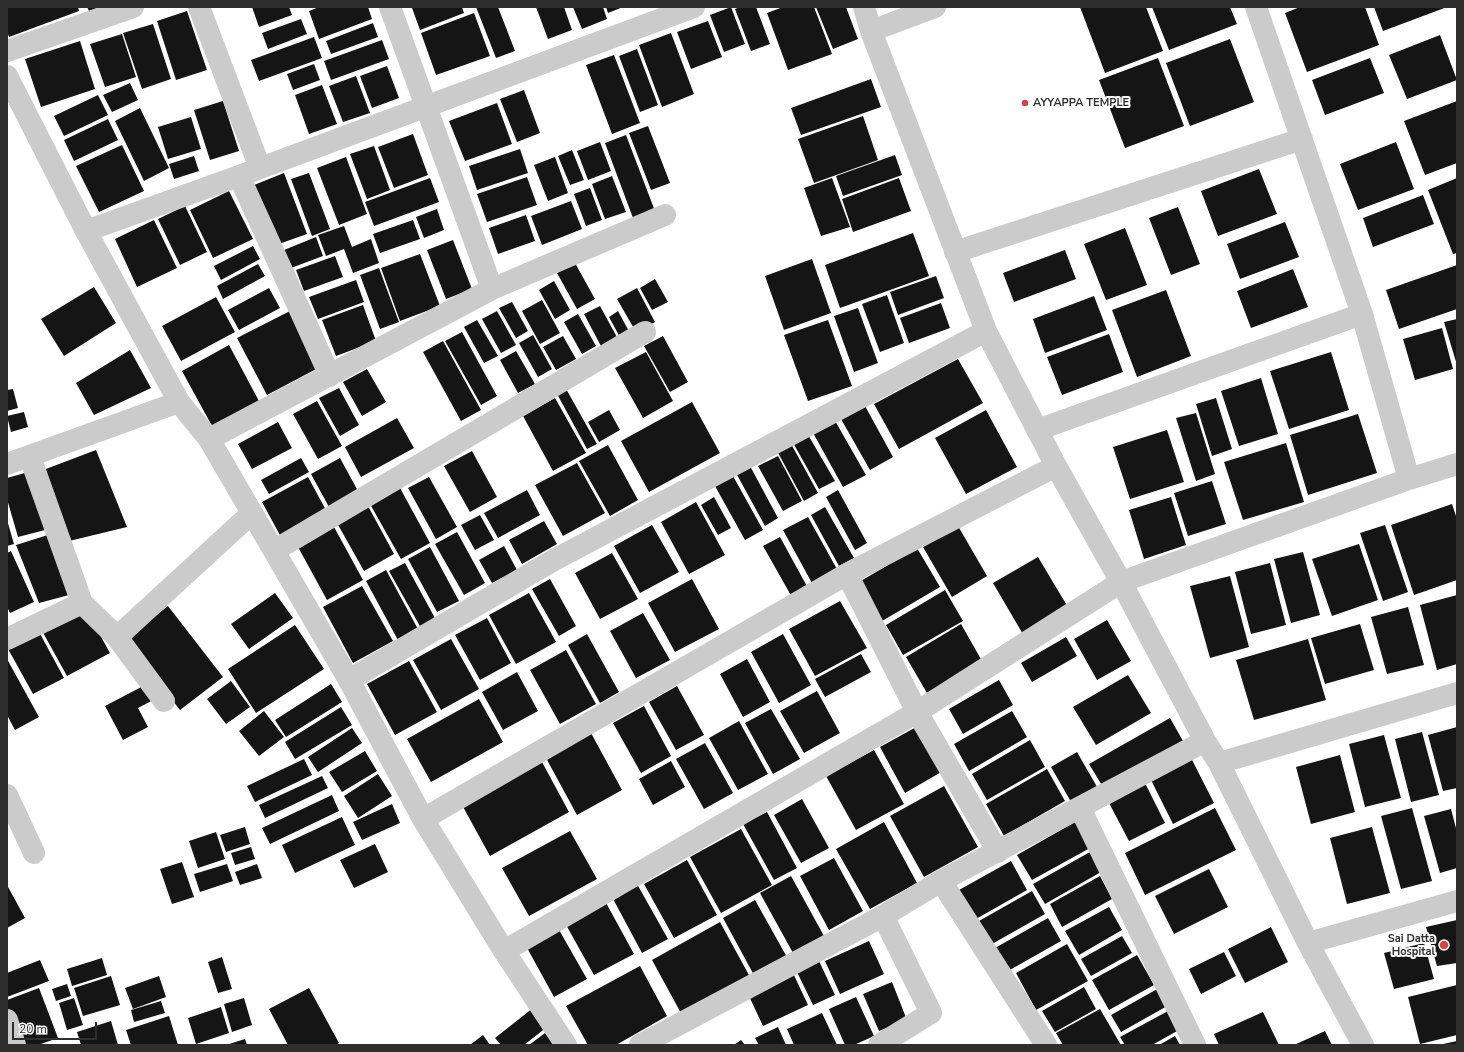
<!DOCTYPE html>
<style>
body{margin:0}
#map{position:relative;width:1464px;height:1052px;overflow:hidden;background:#fff;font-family:"Nunito Sans",sans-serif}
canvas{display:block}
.frame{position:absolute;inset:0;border:8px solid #2e2e2e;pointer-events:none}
.scale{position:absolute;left:12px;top:1022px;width:85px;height:18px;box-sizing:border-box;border:2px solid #2e2e2e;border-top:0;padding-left:5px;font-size:12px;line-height:14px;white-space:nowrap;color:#2e2e2e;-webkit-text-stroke:3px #fff;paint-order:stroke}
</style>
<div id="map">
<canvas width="1464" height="1052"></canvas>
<div class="frame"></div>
<div class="scale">20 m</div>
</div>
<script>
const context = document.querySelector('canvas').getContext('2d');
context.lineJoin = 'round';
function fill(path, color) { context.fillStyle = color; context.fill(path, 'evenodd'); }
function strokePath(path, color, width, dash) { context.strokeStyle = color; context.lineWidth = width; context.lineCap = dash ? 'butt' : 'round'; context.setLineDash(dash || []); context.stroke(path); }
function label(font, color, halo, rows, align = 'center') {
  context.font = font + ' "Nunito Sans",sans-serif'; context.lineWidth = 4; context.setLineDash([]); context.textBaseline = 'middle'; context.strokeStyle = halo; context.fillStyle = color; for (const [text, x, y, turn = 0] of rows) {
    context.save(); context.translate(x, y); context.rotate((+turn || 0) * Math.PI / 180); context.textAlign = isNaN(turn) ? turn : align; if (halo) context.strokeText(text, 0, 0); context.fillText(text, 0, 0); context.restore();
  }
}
fill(new Path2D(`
 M7,7H78L79,11L9,37L7,31Z
 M87,7H100L89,11Z
 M252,7H289L292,15L259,27Z
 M319,7H368L372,19L319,39L309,11Z
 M416,7H462L464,13L420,30L412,8Z
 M476,7H498L515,51L496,58Z
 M536,7H564L572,30L548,39Z
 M573,7H603L607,19L582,29Z
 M606,7H623L608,13Z
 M731,7L745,44L724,52L710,15Z
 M740,7H756L770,44L751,51L735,9Z
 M783,7H814L832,54L788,70L767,13Z
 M816,7H846L858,39L833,49Z
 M1080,7H1146L1163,51L1105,73Z
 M1152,7H1230L1237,24L1169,50Z
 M1300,7H1365L1379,45L1307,72L1285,13Z
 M1374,7H1447L1383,31Z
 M187,11L207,70L176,80L157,21Z
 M474,13L490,56L436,75L421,33Z
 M301,19L307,34L268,49L262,33Z
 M708,21L722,57L691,69L677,32Z
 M373,23L378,37L331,54L326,41Z
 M153,24L171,79L142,89L123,33Z
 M671,33L694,94L662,107L639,45Z
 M122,34L136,77L105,87L90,44Z
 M1440,35L1457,80L1407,99L1389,55Z
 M314,37L322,58L259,81L251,60Z
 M1230,39L1254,102L1190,126L1166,63Z
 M382,40L389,59L331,80L324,61Z
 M80,41L95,89L41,107L25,59Z
 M637,49L658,105L640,112L619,56Z
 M614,55L640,123L612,134L586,65Z
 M1158,58L1184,126L1125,148L1099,80Z
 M1370,58L1384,93L1325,115L1312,80Z
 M314,64L320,80L293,90L287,74Z
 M387,66L399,98L372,108L360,76Z
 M356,76L370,113L343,122L329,86Z
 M871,79L881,107L801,135L791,108Z
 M130,83L138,100L112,112L103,95Z
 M322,85L337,124L309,134L295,95Z
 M524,90L540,133L517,142L500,99Z
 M98,95L108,115L64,136L54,116Z
 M223,101L239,151L210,160L194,110Z
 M1457,101V163L1425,175L1404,121Z
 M497,103L512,144L465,161L449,121Z
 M140,108L169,168L144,181L115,121Z
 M863,116L878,160L814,183L798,139Z
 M191,117L201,149L168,159L158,127Z
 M108,119L118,140L74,161L64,140Z
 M648,126L670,183L651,190L629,133Z
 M413,134L428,175L394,188L378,147Z
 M626,135L655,211L633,218L605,143Z
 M600,142L611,171L588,180L577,151Z
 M1396,142L1414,189L1358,210L1340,164Z
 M122,145L144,191L99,212L76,166Z
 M374,146L390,190L367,199L350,154Z
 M520,149L528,173L477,190L469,166Z
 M572,150L584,180L570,185L558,156Z
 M895,155L902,175L843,196L836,176Z
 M194,156L199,171L174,179L169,164Z
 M346,157L367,214L339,225L317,168Z
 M555,157L568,193L548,201L534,165Z
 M1259,169L1277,214L1218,236L1201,191Z
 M284,173L307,234L276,245L254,185Z
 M309,173L330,229L312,236L291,179Z
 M612,176L626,212L605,219L592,184Z
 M527,177L537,205L487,222L477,194Z
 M430,178L439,202L374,226L365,202Z
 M832,178L850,227L821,236L804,188Z
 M899,178L911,211L853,232L842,199Z
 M1457,178V253L1453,254L1428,190Z
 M590,188L602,220L586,226L574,194Z
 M229,191L253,239L213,258L190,210Z
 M1423,195L1434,224L1373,247L1363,218Z
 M571,201L582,229L542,245L531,216Z
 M185,206L207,252L180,265L158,219Z
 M1178,207L1200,264L1171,275L1149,218Z
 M437,209L444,230L424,238L416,217Z
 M526,215L535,241L498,254L489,228Z
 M154,220L177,268L137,287L115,239Z
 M413,220L420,239L380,253L373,234Z
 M1285,222L1299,257L1240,279L1227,244Z
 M344,226L352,247L371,239L379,263L353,273L344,249L326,256L318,235Z
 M1125,228L1147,285L1106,300L1084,244Z
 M913,233L929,276L840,308L825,265Z
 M316,237L323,256L291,268L284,250Z
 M453,240L472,289L446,299L427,250Z
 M253,246L260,259L221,280L214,266Z
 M1065,250L1076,279L1014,302L1003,273Z
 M420,254L440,306L400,321L381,268Z
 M335,256L343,277L304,291L296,270Z
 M812,259L831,313L784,330L765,276Z
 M575,263L595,299L577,309L557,273Z
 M258,264L265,276L223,299L217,286Z
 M1457,265V309L1399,329L1386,290Z
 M379,268L399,322L380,329L360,275Z
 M1293,269L1308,307L1251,328L1237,291Z
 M936,276L944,298L898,315L890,292Z
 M655,279L668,302L652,310L640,288Z
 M356,280L364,302L318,319L309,297Z
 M554,281L570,310L555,319L539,290Z
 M94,287L116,323L64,356L41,319Z
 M269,288L280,308L239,330L228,310Z
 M637,288L655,322L636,332L617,299Z
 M1166,290L1191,356L1137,377L1112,310Z
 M887,295L904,343L880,352L862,304Z
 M1094,296L1107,330L1045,353L1033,319Z
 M216,297L235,332L181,361L162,326Z
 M542,300L560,333L540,344L522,311Z
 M512,302L528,331L516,338L499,308Z
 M941,303L950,328L909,343L900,318Z
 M363,305L376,341L336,356L322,320Z
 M600,306L618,339L602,348L584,314Z
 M858,308L878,363L854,372L834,316Z
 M290,311L320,367L267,395L237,338Z
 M497,311L516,345L501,353L482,319Z
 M618,311L631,335L622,341L609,317Z
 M578,314L596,346L582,354L564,322Z
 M1457,319V365L1444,322Z
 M477,320L498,356L484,363L464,327Z
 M828,320L852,386L808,401L784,335Z
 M1442,328L1453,369L1415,380L1403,339Z
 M462,332L497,396L481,405L445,341Z
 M1109,334L1123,372L1062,395L1047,357Z
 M533,335L552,369L538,377L519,343Z
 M563,336L576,359L556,370L543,347Z
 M663,336L688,382L670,392L644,346Z
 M443,341L481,410L461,421L423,352Z
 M229,345L259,401L212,426L182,371Z
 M130,350L151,388L94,415L76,383Z
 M516,351L535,384L518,393L500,360Z
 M646,352L673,401L643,418L615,368Z
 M1331,352L1349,410L1289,429L1270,371Z
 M958,359L983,403L899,449L874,404Z
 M367,369L386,402L362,416L343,382Z
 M1261,378L1278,434L1239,446L1221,391Z
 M565,387L597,444L587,449L556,392Z
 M339,388L359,425L340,436L319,398Z
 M13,389L18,408L7,411V390Z
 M555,398L586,453L553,471L523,416Z
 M1216,398L1232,449L1212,456L1196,404Z
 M317,401L342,446L318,459L293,414Z
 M692,402L720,453L649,492L621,441Z
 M865,406L893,457L870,470L841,419Z
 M609,410L620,430L599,442L588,422Z
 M986,410L1017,467L966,494L935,438Z
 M24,412L28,427L11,432L7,416Z
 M1196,413L1215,474L1196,481L1176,418Z
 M1358,414L1377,473L1308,495L1290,435Z
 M397,418L414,448L361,477L345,447Z
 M834,419L866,475L843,487L812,431Z
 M278,422L292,448L252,469L238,444Z
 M1167,430L1184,482L1130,499L1113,447Z
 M807,433L835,481L819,489L792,441Z
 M790,442L818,493L804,501L776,449Z
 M1286,443L1304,502L1243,520L1224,462Z
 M608,445L638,500L610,516L579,461Z
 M96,450L127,527L65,542L38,472Z
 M472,451L497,497L470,512L444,466Z
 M778,456L802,501L783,511L758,466Z
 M301,458L309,472L269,494L261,480Z
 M340,458L358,491L329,507L311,474Z
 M577,463L605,513L563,536L535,485Z
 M750,466L778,518L765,526L736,473Z
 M32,471L49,529L18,537L7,499V478Z
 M733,476L763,530L745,540L715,486Z
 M308,477L327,512L281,537L262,502Z
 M429,477L457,527L436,539L408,488Z
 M1212,481L1226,524L1188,536L1174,493Z
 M400,488L430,543L401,559L370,504Z
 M527,490L540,515L498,538L484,513Z
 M838,490L867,543L855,550L826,497Z
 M714,497L731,528L718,535L701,505Z
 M1171,497L1186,545L1144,559L1129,510Z
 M696,502L725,555L689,574L661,522Z
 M1452,504L1457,519V580L1414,595L1391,525Z
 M368,506L394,554L364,571L337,523Z
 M825,507L854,558L839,566L811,515Z
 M480,515L494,540L475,550L461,525Z
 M808,517L838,571L813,585L783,530Z
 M7,520L14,544L7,546Z
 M544,521L557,544L522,564L509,540Z
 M652,525L679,572L640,593L614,546Z
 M1385,525L1408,592L1383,601L1360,533Z
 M958,526L987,576L952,597L923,547Z
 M334,527L363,580L327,600L298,547Z
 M457,532L485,583L464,595L435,544Z
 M51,534L69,595L39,603L16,545Z
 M780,537L809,590L793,599L763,546Z
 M1359,544L1378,600L1332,616L1312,559Z
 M504,546L517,570L492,583L479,560Z
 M430,547L459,601L437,612L408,559Z
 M917,548L940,587L882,621L859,582Z
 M11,551L34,602L10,613L7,607V553Z
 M1303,552L1320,615L1291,623L1274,559Z
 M612,553L638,599L600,619L575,573Z
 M1038,557L1069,609L1024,636L993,583Z
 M405,563L436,620L421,628L389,571Z
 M1270,563L1286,625L1251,634L1235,572Z
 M386,570L419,631L399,642L366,581Z
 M1230,576L1249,647L1210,658L1190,586Z
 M550,579L576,626L559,636L532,589Z
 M692,579L719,629L675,652L648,603Z
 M362,586L393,641L353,663L323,607Z
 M945,590L963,621L903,655L886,625Z
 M275,593L293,618L249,649L231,624Z
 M529,593L556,642L516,664L489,615Z
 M1457,595V664L1437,670L1420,605Z
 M840,601L867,648L815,676L789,629Z
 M84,606L110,653L67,676L41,629Z
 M168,606L223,677L180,710L125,639Z
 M1408,607L1424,665L1387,674L1371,617Z
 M643,613L670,660L636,678L610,631Z
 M487,618L511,663L480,680L455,635Z
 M1107,620L1131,661L1097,680L1074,639Z
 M961,624L982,661L927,693L906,657Z
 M1360,624L1374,670L1325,684L1311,638Z
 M295,625L324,669L256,713L228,669Z
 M38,630L64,678L33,694L7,647Z
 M587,634L619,692L600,703L568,645Z
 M783,634L811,685L779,703L751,652Z
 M1066,637L1077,656L1032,682L1021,663Z
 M451,639L479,689L441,710L413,660Z
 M1308,639L1326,700L1254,720L1236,660Z
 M566,650L596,704L560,724L530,670Z
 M861,654L871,672L825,697L815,679Z
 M7,659L39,717L15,730L7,715Z
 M747,659L770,702L743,717L720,674Z
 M409,661L437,712L395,735L367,684Z
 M517,672L538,711L503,730L482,692Z
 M1128,675L1151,713L1096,745L1073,707Z
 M999,680L1013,705L963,734L949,709Z
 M231,681L250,707L226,724L207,699Z
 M147,684L155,699L138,708L148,727L123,740L105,706Z
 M331,684L342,702L286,737L275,720Z
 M677,686L704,735L676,750L649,702Z
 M817,691L840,733L804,753L780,711Z
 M479,699L503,742L431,782L407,739Z
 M644,706L671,756L641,773L613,723Z
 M341,707L352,725L295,759L285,742Z
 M771,709L800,759L773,774L745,723Z
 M264,711L284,737L259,756L239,731Z
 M1012,711L1027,737L969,771L954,744Z
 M1170,718L1183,741L1103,787L1089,764Z
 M739,721L768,774L738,790L709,738Z
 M918,726L943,771L905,793L880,747Z
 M1457,727V788L1443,791L1428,735Z
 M352,728L362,743L318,772L308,757Z
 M1422,732L1439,795L1411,802L1395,739Z
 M591,733L622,790L577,815L546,758Z
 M1384,735L1401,798L1365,807L1349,744Z
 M1030,740L1045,767L987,800L972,774Z
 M705,743L733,793L704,809L676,759Z
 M874,750L904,804L856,830L826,776Z
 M365,751L377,771L342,792L329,772Z
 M1077,752L1100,792L1074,807L1051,767Z
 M1340,755L1355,812L1311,824L1296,767Z
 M1190,756L1214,803L1173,824L1149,776Z
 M304,759L312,775L255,802L247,786Z
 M671,761L685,787L653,805L639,779Z
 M542,762L569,812L490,856L462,805Z
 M1047,769L1065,801L1004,836L986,804Z
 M378,774L392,796L358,818L344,796Z
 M322,776L328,788L265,818L259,805Z
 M1145,783L1165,823L1129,841L1108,801Z
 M944,786L978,847L924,877L890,816Z
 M332,795L339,811L270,844L262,828Z
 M802,799L829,848L801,863L774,815Z
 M392,804L400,823L362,840L353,822Z
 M1215,808L1236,850L1145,895L1125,853Z
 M1412,808L1432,881L1401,889L1381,816Z
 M1451,809L1457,832V868L1440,873L1424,816Z
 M767,812L797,868L774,880L743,824Z
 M342,817L355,845L295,873L282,845Z
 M884,822L917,883L870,909L836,849Z
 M1075,822L1090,848L1032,880L1017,855Z
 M245,827L250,844L226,852L220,835Z
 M1372,827L1390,893L1347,904L1330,838Z
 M741,829L772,885L721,913L690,857Z
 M570,831L597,879L529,916L502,868Z
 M216,832L225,859L198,868L189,841Z
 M375,844L388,872L354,888L340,860Z
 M251,847L255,859L235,865L231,853Z
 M1090,852L1101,872L1045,904L1033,884Z
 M834,858L863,911L829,930L800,876Z
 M687,860L717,915L674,938L644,884Z
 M1011,861L1027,890L976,919L959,890Z
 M182,862L194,897L172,904L160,869Z
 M227,864L233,881L200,892L194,874Z
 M257,864L262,878L240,885L235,872Z
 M1209,869L1228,907L1174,934L1155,896Z
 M791,876L824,936L793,953L760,893Z
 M1100,876L1112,899L1062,927L1050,904Z
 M637,884L668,939L642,953L612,897Z
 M7,885L25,918L7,928Z
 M1032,891L1045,914L992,944L979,921Z
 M755,900L788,959L755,977L723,918Z
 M605,901L634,954L594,975L565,923Z
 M1109,907L1122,930L1079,955L1065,931Z
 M1048,918L1061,941L1008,971L995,948Z
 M1457,920V963L1437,966L1426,927Z
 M720,922L750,977L682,1015L652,960Z
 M1271,927L1288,962L1245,983L1228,949Z
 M558,928L587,979L554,997L526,946Z
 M1122,936L1132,953L1091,976L1081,959Z
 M869,941L884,974L840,994L825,961Z
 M1424,943L1434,979L1394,989L1384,953Z
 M1067,944L1088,981L1036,1010L1016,973Z
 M1224,952L1236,976L1201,994L1189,969Z
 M1137,955L1154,985L1109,1010L1092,980Z
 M222,957L232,989L218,993L208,962Z
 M102,958L107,975L72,986L67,969Z
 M40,960L49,981L7,997V973Z
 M819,961L835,995L813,1005L797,972Z
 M640,966L667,1016L616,1045H588L566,1006Z
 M793,973L808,1005L763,1026L748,994Z
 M111,976L120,1005L83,1016L74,988Z
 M159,976L166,997L133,1009L125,988Z
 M892,982L907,1020L879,1031L863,994Z
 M67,984L71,996L56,1001L52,989Z
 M1457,985V1035L1420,1044L1408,997Z
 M1084,987L1096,1009L1055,1032L1042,1011Z
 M39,988L58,1038L38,1045H21L7,1007V1000Z
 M309,988L339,1043L336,1045H288L269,1009Z
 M1159,988L1169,1005L1121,1032L1111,1015Z
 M856,997L874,1036L854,1045H845L829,1009Z
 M74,998L83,1025L67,1030L59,1003Z
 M244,998L252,1025L232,1032L224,1004Z
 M161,1001L165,1013L134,1022L131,1010Z
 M221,1007L229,1033L196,1044L188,1018Z
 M533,1008L547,1027L524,1045H501L495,1038Z
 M1100,1009L1121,1045H1063L1056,1033Z
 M1168,1011L1179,1030L1152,1045H1125L1120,1037Z
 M1263,1012L1279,1045H1219L1214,1034Z
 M822,1013L837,1045H794L787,1029Z
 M169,1016L178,1045H131L126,1030Z
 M111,1021L118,1045H81L77,1032Z
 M778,1027L786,1045H759L755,1038Z
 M1325,1031L1332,1045H1294Z
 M545,1033L555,1045H529Z
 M483,1035L490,1045H470Z
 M1175,1036L1180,1045H1159Z
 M245,1039L247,1045H226Z
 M741,1040L745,1045H734Z
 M1457,1041V1045H1443V1044Z`), '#151515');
strokePath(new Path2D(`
 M199,7L260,168
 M390,7L492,289
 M864,7L871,31L986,331L1056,466L1121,582L1205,741L1219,763L1308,943L1363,1045
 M1256,7L1362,314L1409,479
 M871,31L935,7
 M7,51L133,7
 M7,76L86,231L179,402L209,439L349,680L423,819L504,951L566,1045
 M239,176L330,376
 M86,231L239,176L694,7
 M955,252L1302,139
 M1037,430L1362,314
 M209,439L492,289L665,215
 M7,464L179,402
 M275,550L645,332
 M847,574L917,712L998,852
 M82,603L117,637
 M7,639L82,603L30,457
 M349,680L554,560L986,331
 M164,701L117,637L252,513
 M1219,763L1457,693
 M7,795L34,853
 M1080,808L1195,1045
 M423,819L847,574L1056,466
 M941,881L1046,1045
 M1308,943L1457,901
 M504,951L917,712L1121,582L1409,479L1457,464
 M7,1020L15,1045
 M640,1045L883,916L941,881L1205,741
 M879,1045L931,1013L883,916`), '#cbcbcb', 22);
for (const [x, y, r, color] of [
 [1025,103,4,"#d14644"],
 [1444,945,5,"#d14644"]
]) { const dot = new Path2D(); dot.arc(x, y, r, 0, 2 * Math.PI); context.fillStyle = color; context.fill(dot); strokePath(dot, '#fff', 1.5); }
label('bold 11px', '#2e2e2e', '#fff', [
 ["AYYAPPA TEMPLE",1033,103],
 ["Sai Datta",1435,939,"right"],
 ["Hospital",1435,952,"right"]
], 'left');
</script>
